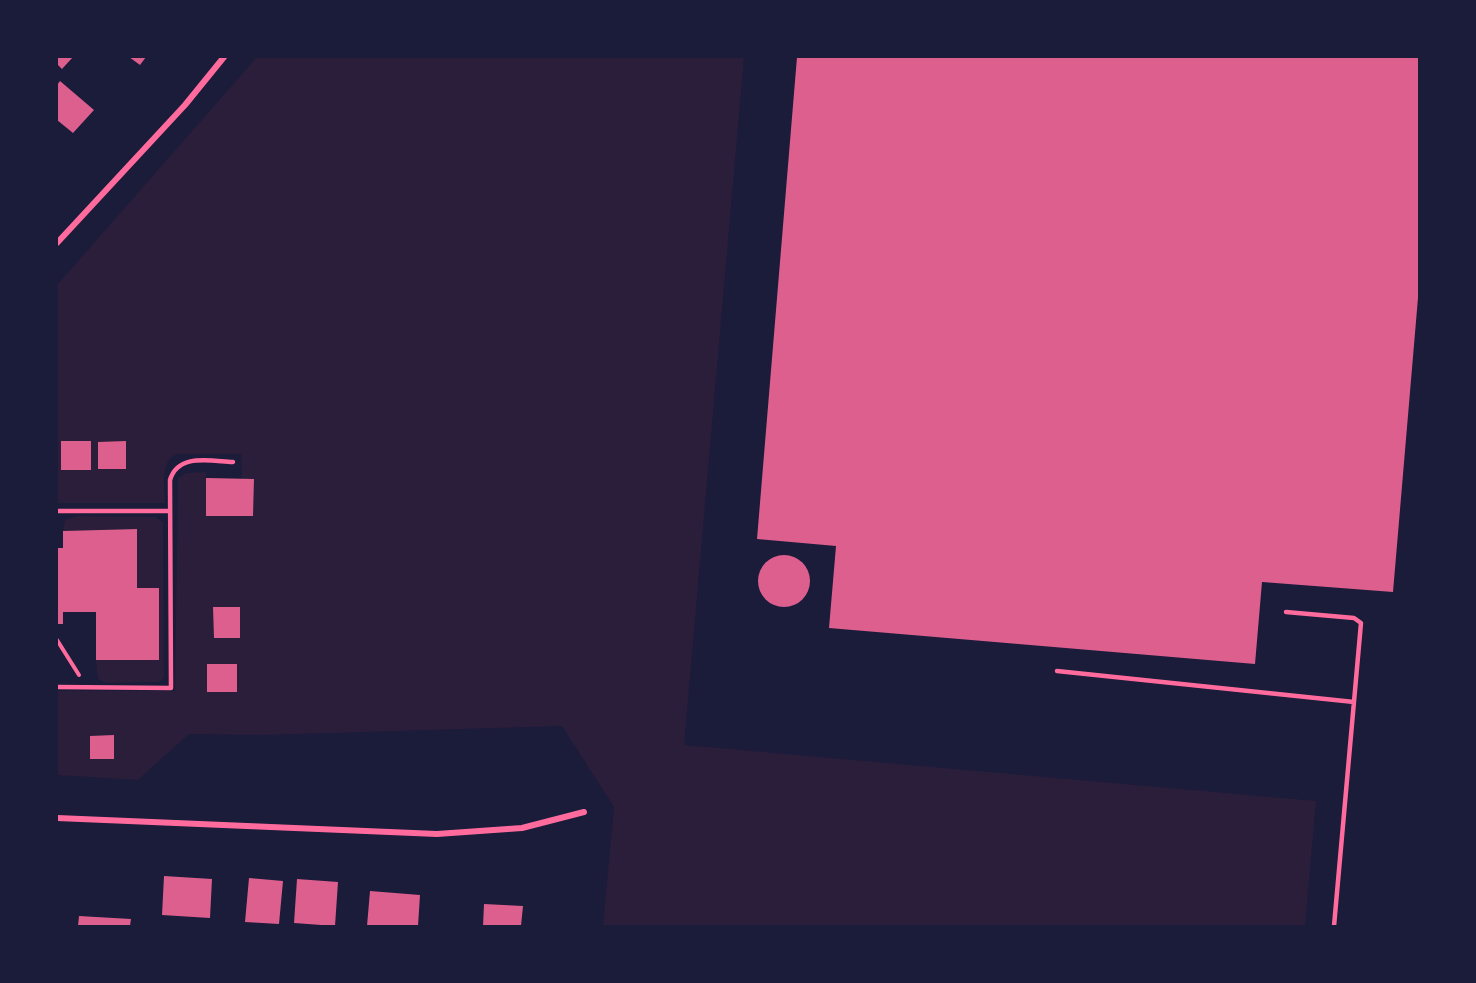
<!DOCTYPE html>
<style>
body{margin:0}
#map{position:relative;width:1476px;height:983px;overflow:hidden;background:#1b1b3a;font-family:"Roboto Condensed",sans-serif}
canvas{display:block}
.frame{position:absolute;inset:0;border:58px solid #1b1b3a;pointer-events:none}
</style>
<div id="map">
<canvas width="1476" height="983"></canvas>
<div class="frame"></div>
</div>
<script>
const context = document.querySelector('canvas').getContext('2d');
context.lineJoin = 'round';
function fill(path, color) { context.fillStyle = color; context.fill(path, 'evenodd'); }
function strokePath(path, color, width, dash) { context.strokeStyle = color; context.lineWidth = width; context.lineCap = dash ? 'butt' : 'round'; context.setLineDash(dash || []); context.stroke(path); }
fill(new Path2D(`
 M257,57H744L684,745L1316,801L1305,926H603L614,807L562,726L263,735L189,734L138,780L57,775V691H175L178,478L186,473L206,472V516H253L254,480L242,479L241,454H178C159,459 165,488 165,503H57V285Z
 M76,516L155,517L163,522L164,677L160,682L105,683L98,679L96,660H159V588H137V529L63,531L65,520Z`), '#2a1e3b');
fill(new Path2D(`
 M57,57H73L62,69L57,64Z
 M129,57H146L140,65Z
 M797,57H1419V286L1393,592L1262,582L1255,664L829,628L836,546L757,539Z
 M60,81L94,110L73,133L57,120V85Z
 M61,441H91V470H61Z
 M126,441V469H98V442Z
 M206,478L254,479L253,516H206Z
 M137,529V588H159V660H96V612H63V624H57V548H63V531Z
 M758 581a26 26 0 1 1 52 0a26 26 0 1 1-52 0Z
 M213,607H240V638H214Z
 M207,664H237V692H207Z
 M114,735V759H90V736Z
 M164,876L212,879L210,918L162,915Z
 M249,878L283,881L279,924L245,922Z
 M297,879L338,882L335,926L294,923Z
 M370,891L420,895L418,926H367Z
 M484,904L523,906L521,926H483Z
 M79,916L131,919L130,926H78Z`), '#dd5f8e');
strokePath(new Path2D(`
 M57,640L79,675`), '#ff6b9d', 4);
strokePath(new Path2D(`
 M57,511H170
 M1286,612L1354,618L1361,623L1334,926
 M1057,671L1354,702
 M57,687L171,688L170,480C178,453 210,461 233,462`), '#ff6b9d', 4.5);
strokePath(new Path2D(`
 M57,243L185,105L224,57
 M57,818L437,834L522,828L584,812`), '#ff6b9d', 6);
</script>
